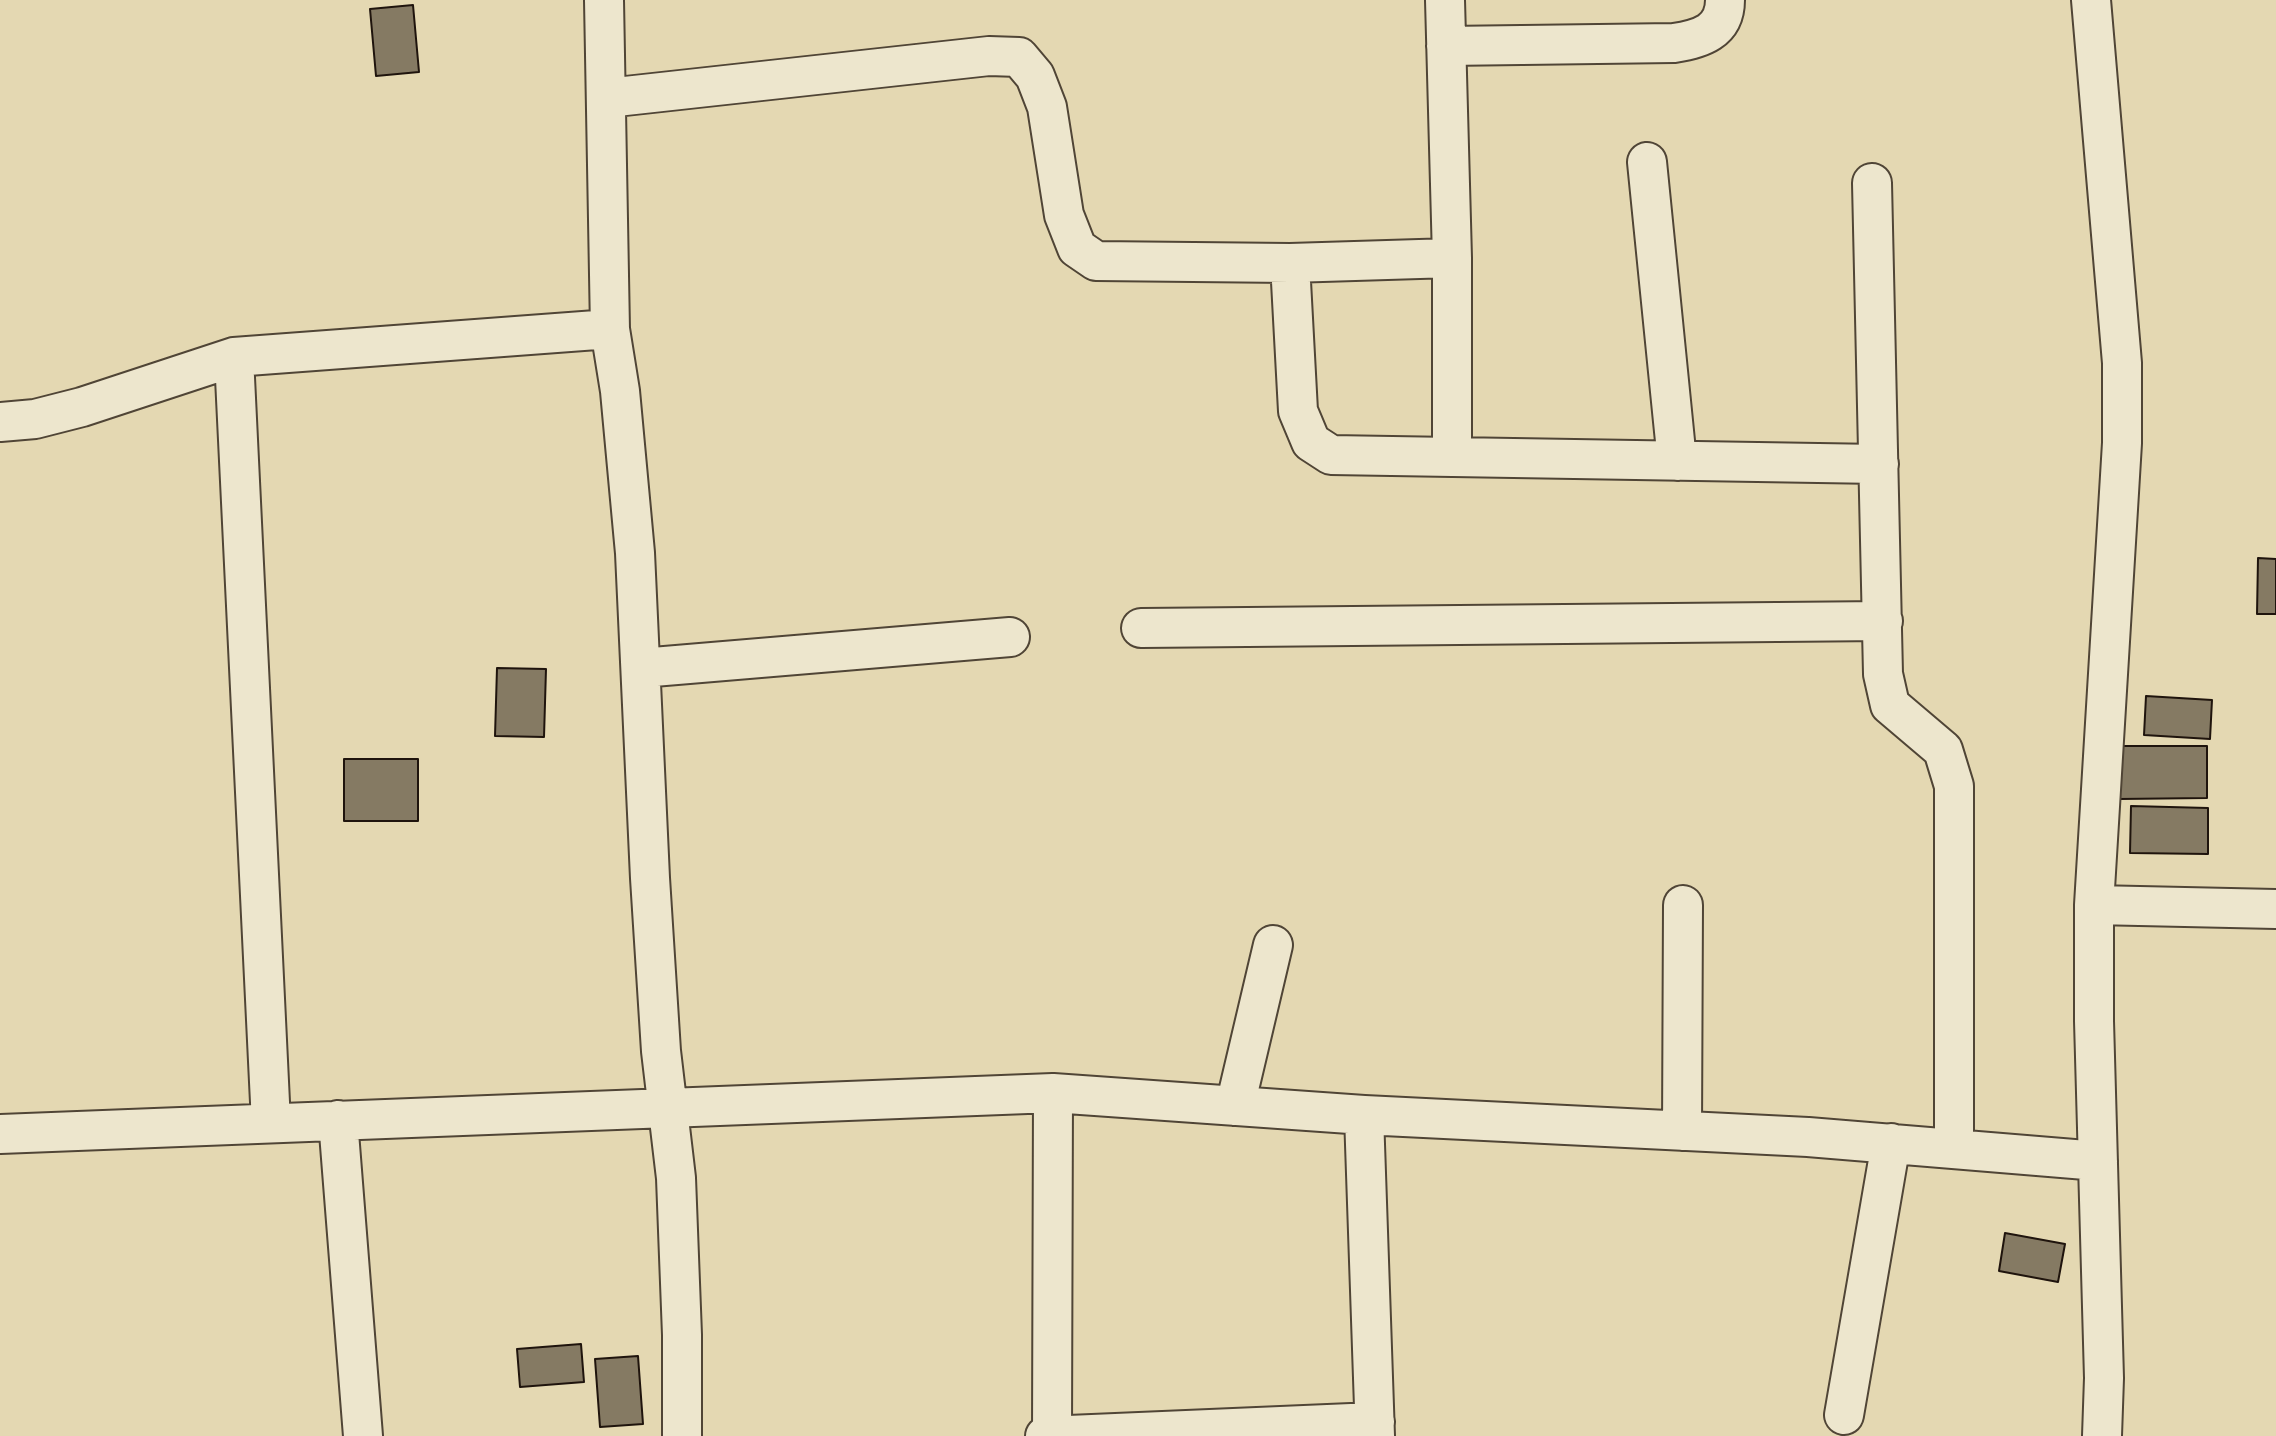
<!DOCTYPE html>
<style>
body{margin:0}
canvas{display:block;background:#e4d8b2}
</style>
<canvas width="2276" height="1436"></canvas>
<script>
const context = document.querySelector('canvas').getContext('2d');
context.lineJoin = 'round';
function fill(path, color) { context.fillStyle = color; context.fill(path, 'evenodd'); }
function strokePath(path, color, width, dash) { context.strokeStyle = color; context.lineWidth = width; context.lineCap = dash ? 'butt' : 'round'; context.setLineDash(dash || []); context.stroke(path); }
const building = new Path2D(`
 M413,5L419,72L376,76L370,9Z
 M2258,558L2276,559V614H2257Z
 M497,668L546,669L544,737L495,736Z
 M2146,696L2212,700L2210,739L2144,735Z
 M2118,746H2207V798L2119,799Z
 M344,759H418V821H344Z
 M2131,806L2208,808V854L2130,853Z
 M2005,1233L2065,1244L2058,1282L1999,1271Z
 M581,1344L584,1382L520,1387L517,1349Z
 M638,1356L643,1424L600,1427L595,1359Z`);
fill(building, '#857a63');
strokePath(building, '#1f140d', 2);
const minor = new Path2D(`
 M604,0L610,329L620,391L635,553L650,878L661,1051L676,1178L682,1335V1436
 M1445,0L1452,258V457
 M2091,0L2122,363V443L2094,905V1021L2104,1378L2102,1436
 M1446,46L1674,43C1700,39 1725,32 1725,0
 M607,98L989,56L1019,57L1035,76L1047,107L1064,215L1077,248L1096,261L1290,263L1452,258
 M1647,162L1677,461
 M1872,183L1883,674L1890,705L1943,750L1954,786V1149
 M1290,263L1298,411L1311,442L1331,455L1879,464
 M234,357L271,1123
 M0,422L35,419L82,407L234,357L610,329
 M1141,628L1883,621
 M641,668L1010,637
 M2094,905L2276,909
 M1235,1106L1273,945
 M1364,1115L1375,1436
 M338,1120L363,1436
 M1682,1131L1683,905
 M0,1134L1053,1093L1364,1115L1808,1137L2098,1161
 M1844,1415L1891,1143
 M1045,1436L1375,1422
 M1052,1436L1053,1093`);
strokePath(minor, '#504536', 42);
strokePath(minor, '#ede6cd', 38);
</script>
